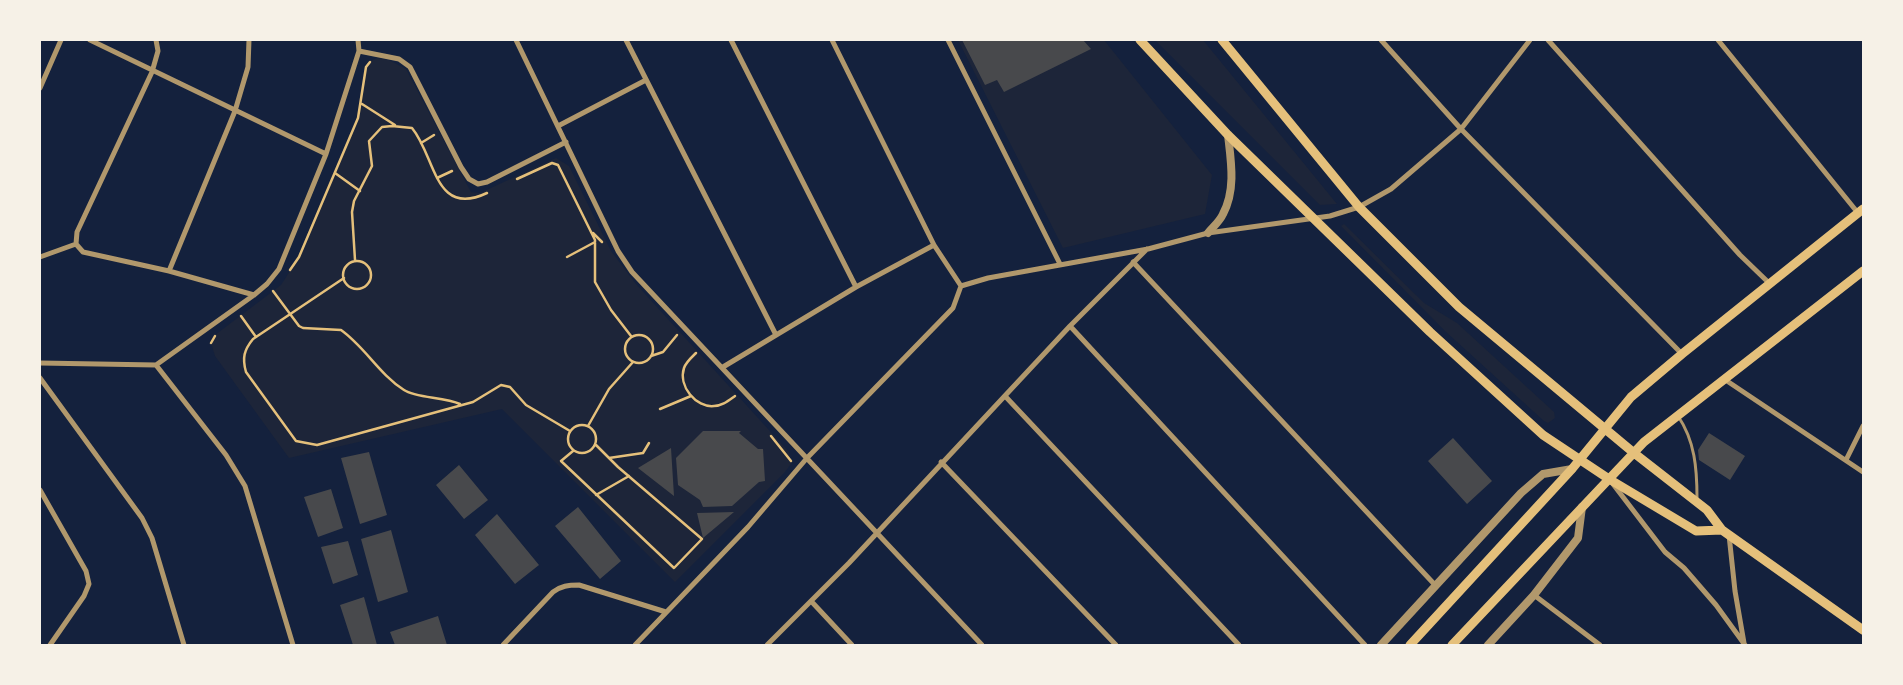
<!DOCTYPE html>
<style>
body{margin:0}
#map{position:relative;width:1903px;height:685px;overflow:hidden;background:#14213d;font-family:"Exo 2",sans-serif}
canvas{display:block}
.frame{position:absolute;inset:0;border:41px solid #f6f1e7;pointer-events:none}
</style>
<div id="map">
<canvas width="1903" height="685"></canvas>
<div class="frame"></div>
</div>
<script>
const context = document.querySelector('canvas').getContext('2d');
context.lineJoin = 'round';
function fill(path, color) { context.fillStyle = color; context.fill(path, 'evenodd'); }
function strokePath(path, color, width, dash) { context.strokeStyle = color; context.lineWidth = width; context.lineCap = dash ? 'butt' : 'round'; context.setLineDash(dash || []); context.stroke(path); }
fill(new Path2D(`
 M958,40H1104L1212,175L1205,214L1063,248Z
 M1155,40H1203L1337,204L1320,205Z
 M377,58L389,60L406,69L471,192L480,193L556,158L569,166L611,251L636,284L789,452L791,464L785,472L675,582L502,409L289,458L215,356L211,343L215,335L281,285L299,257L358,118L366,67L370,61Z
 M1344,224L1424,303L1457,323L1554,412L1555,418L1548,423L1544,421L1445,331L1341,226Z`), '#1d2539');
fill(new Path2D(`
 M962,40H1083L1091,49L1004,92L997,80L985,85Z
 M703,431H741L739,433L758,449H763L765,481L759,482L732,506L703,507L700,500L678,485L676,458Z
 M1709,433L1745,456L1730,480L1699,460L1698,450Z
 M1453,438L1492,481L1467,504L1428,461Z
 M671,448L674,496L638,468Z
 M369,452L387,515L360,524L341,458Z
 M459,465L488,500L464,519L436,485Z
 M331,489L343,528L318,537L304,497Z
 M578,507L621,561L600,579L555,526Z
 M734,512L703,538L697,513Z
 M497,514L539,565L515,584L475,535Z
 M391,530L408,592L378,602L361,539Z
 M348,541L358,575L333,584L321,547Z
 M364,597L377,645H353L340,605Z
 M438,616L447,645H395L390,632Z`), '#48494c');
strokePath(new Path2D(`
 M362,104L395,125
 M421,143L434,135
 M335,173L360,191
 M437,178L452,171
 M517,179L552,163L558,165L595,240V282L611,310L631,336
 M593,233L602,242
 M567,257L595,242
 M355,260L352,212L354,201L372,166L369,141L382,127L392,126L412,128C436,157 434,218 487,193
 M343 275a14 14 0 1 1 28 0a14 14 0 1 1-28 0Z
 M290,270L299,257L358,118L366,67L370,62
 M344,278L253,339C244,350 242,358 246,372L296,441L317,445L473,402L501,385L510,387L526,405L570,431
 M273,291L299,326L303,328L341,330C365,347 379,374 404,390C416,398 444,397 460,404
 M241,316L256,337
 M625 349a14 14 0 1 1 28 0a14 14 0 1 1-28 0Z
 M211,343L215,336
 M696,353C692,357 686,362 684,368C678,386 696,408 714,406C722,406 728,401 735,396
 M651,356L663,352L677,335
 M660,409L691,396
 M568 439a14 14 0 1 1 28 0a14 14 0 1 1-28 0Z
 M588,426L609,389L633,362
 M771,436L791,461
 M573,451L561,461L674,568L702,539L618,467L596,445
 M609,458L643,453L649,443
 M596,495L629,476`), '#e5c07b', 2.5);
strokePath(new Path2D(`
 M1678,416C1695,441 1697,469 1697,498`), '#b1986c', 3);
strokePath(new Path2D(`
 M90,40L326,154
 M516,40L618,251L632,272L982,645
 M626,40L776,335
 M731,40L856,287
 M832,40L934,245L961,286
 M948,40L1060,264
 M1381,40L1461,129L1682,354
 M1548,40L1740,255L1769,283
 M1718,40L1858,213
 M359,51L399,59L410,67L461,167L469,179L478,184L487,182L566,142
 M40,88L61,40
 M558,126L646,80
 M76,244L77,232L152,72L158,51L156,40
 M76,244L83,252L169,271L254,295
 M40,257L76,244
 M1133,262L1436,586
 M169,271L235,111L248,67L249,40
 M961,286L988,278L1148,249L1208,233L1330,216L1359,207L1391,189L1461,129L1530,40
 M1070,326L1365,645
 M40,363L156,365
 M156,365L254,295L267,284L279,269L326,154L359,51L358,40
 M156,365L226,455L245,486L293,645
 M723,367L856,287L934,245
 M40,378L142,518L152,538L184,645
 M1724,379L1863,472
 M1005,396L1239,645
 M1846,460L1863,426
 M941,462L1116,645
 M1613,484L1665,552L1684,568L1716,605L1745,645
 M40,490L86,571L89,584L84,596L50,645
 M1729,535L1735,591L1744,643
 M1534,595L1600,645
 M811,601L852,645
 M503,645L553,592C561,586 568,585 579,585L666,612
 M635,645L748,527L807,458L953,308L961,286
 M767,645L849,563L1070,326L1147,249`), '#b1986c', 5);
strokePath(new Path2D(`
 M1208,233C1213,227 1220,221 1223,214C1236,190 1231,161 1228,135
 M1381,645L1521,493L1543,474L1572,469
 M1488,645L1534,595L1578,538L1582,507`), '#b1986c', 8);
strokePath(new Path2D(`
 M1140,40L1228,135L1430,332L1543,435L1609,479L1696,531L1722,530
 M1222,40L1359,207L1459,307L1634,453L1707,510L1722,530L1863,630
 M1410,645L1572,469L1631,397L1682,354L1863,209
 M1452,645L1644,442L1863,271`), '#e5c07b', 9);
</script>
